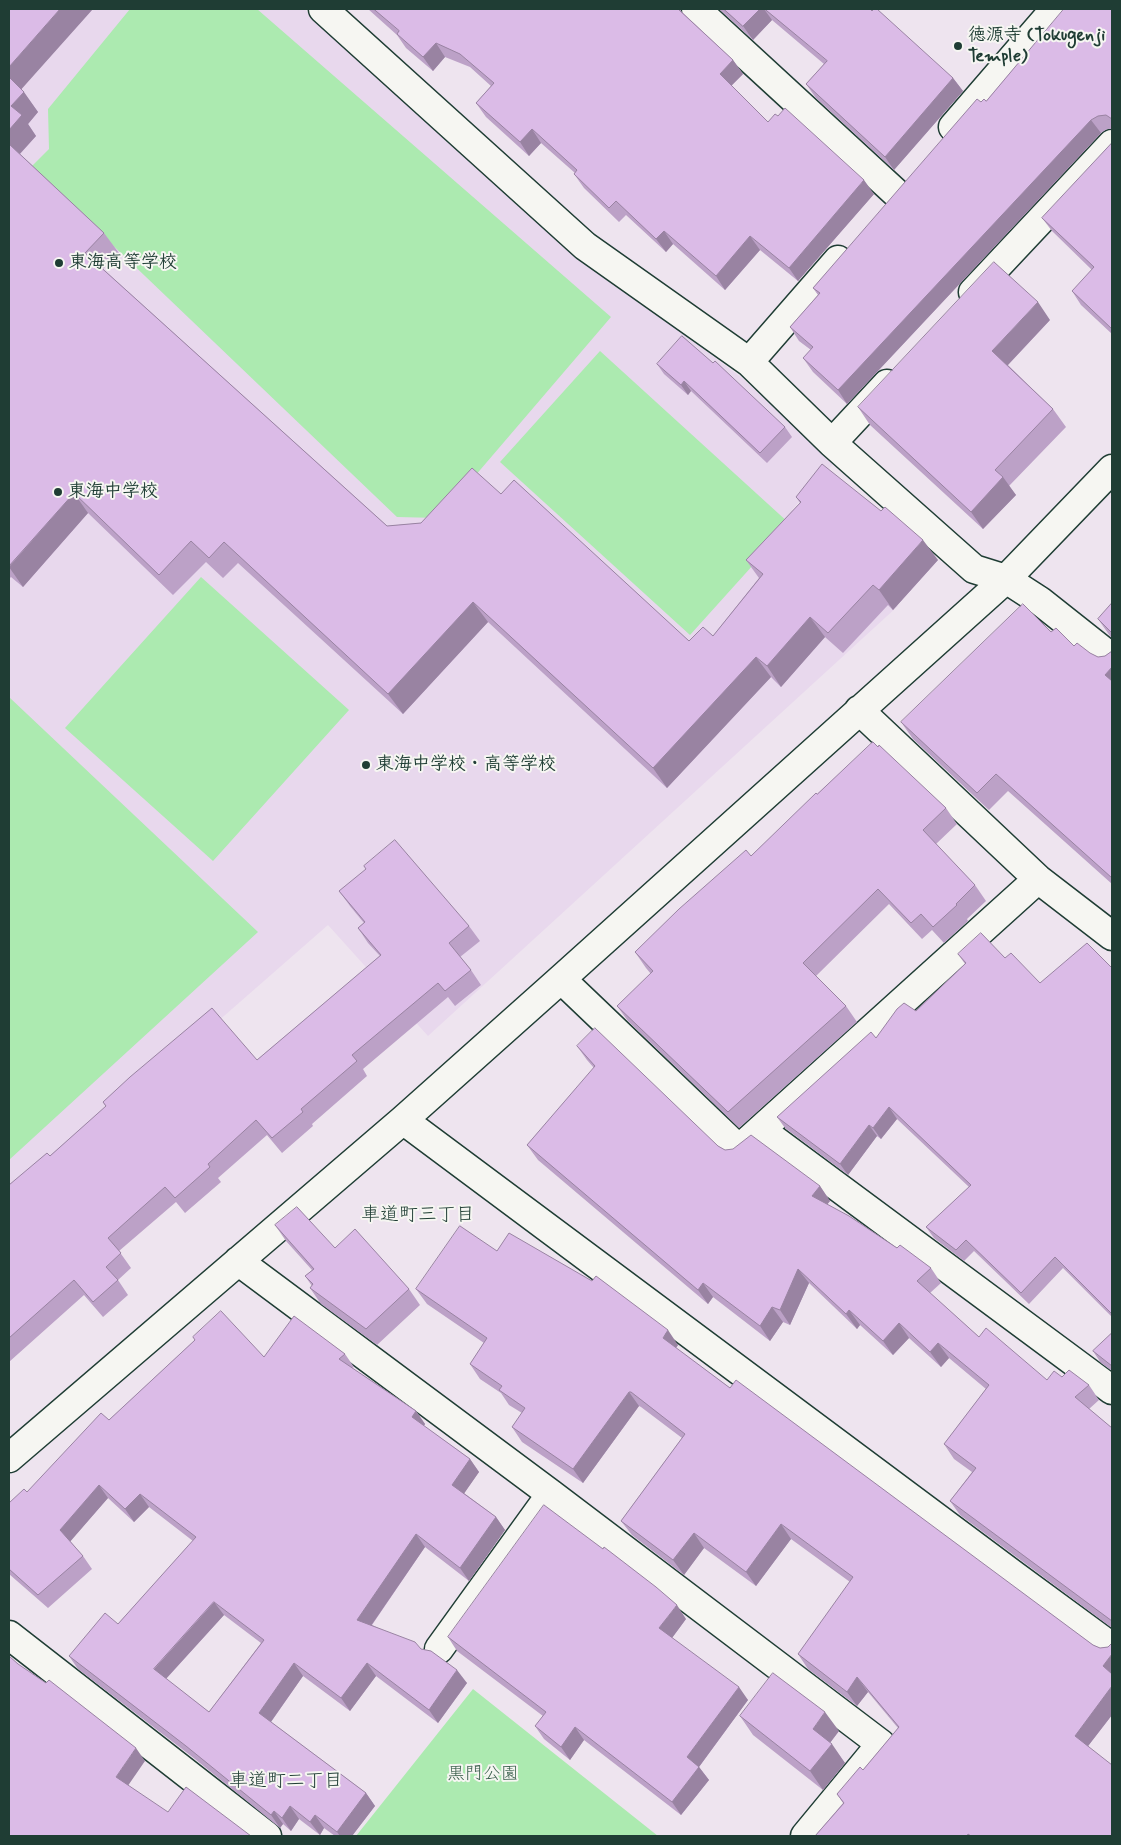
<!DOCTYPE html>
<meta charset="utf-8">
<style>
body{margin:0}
#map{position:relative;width:1121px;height:1845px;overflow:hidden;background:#eee4ef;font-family:Mynerve,sans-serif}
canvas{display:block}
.frame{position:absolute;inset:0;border:10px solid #1f3d34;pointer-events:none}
</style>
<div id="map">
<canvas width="1121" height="1845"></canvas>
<div class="frame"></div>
</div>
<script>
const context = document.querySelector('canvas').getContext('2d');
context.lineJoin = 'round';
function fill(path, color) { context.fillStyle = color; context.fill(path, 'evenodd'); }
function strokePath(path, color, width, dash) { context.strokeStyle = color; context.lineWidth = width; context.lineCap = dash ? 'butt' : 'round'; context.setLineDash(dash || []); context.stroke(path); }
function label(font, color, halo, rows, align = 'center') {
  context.font = font + ' Mynerve,"Klee One",sans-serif'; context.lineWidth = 4; context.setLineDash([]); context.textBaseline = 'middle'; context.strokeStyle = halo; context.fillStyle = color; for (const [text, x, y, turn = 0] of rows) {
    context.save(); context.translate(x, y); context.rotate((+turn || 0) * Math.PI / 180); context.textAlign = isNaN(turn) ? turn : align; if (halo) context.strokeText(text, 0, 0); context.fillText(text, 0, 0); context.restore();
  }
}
fill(new Path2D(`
 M9,9H304L571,250L742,378L834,463L792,510L898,606L428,1036L328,925L9,1204Z`), '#e8d8ed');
fill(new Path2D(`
 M130,9H257L611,317L439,518L397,517L31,167L49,149L48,109Z
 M600,351L790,524L690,635L500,462Z
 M201,577L349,710L213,861L65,728Z
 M9,697L258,932L9,1160Z
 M473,1689L658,1836H356Z`), '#aceab0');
const minor = new Path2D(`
 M323,9L585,246L749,362L832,443L974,569L1006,579L1040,601L1112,658
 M696,9L896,193
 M953,127L1055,9
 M973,292L1112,144
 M749,362L838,260
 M832,443L887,384
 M859,710L1038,879L1112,936
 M561,979L739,1149L1038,879
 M403,1120L1015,1576L1112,1647
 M761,1130L1112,1390
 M238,1261L551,1494L881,1744L805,1836
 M9,1458L403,1120L561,979L1006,579L1112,469
 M9,1635L267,1836
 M439,1649L551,1494`);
strokePath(minor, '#1f3d34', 31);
strokePath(minor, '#f6f6f2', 28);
fill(new Path2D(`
 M9,9L21,89L38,112L28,124L36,136L20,154L104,233L119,253L103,269L387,526L421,523L501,494L689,641L713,636L759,578L746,560L800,503L796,497L938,560L893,610L888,605L843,653L825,637L781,687L771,677L667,788L488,622L403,714L238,563L223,578L206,562L173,595L88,513L23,587L11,577L9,579Z
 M368,9H681V11L733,60L743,74L731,86L768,122L874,194L798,281L760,250L725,290L673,244L666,252L626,215L619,222L584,188L574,174L575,173L541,143L529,156L486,117L476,103L491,86L470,67L445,57L433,71L406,48L397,35Z
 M719,9H870L953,78L963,91L894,170L816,98L806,84L824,64L772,20L753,40Z
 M1112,9V129H1107L1101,133L847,404L813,372L803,358L811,350L799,341L790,327L818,295L813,288L981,102L986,101Z
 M1112,143V334L1081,305L1072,291L1092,270L1052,231L1042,218Z
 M1050,320L1008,365L1053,409L1066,427L1009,486L1016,495L983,529L870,425L858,407Z
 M657,364L785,427L792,437L767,463L691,391L688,395L664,374Z
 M1112,603V639L1110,636L1098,619Z
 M1051,632L1074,646L1098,657L1105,656L1112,651V884L1008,791L989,810L913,739L901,722Z
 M878,747L946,808L957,824L936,844L975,885L986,901L967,919L968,921L944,943L932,930L922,939L889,904L816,976L846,1006L857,1022L739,1128L628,1021L617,1006L651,974L646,968L635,952L751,856L817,794Z
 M339,891L469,926L480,941L460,957L471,970L481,985L455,1006L448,997L363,1069L367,1076L312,1124L313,1126L282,1153L267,1135L218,1178L221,1182L185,1213L176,1202L119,1251L131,1268L118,1280L128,1295L103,1317L84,1295L9,1362V1185L50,1156L106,1107L103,1102L257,1060L380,956L368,943L358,928L364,923L350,906Z
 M958,954L1005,958L1040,983L1112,968V1317L1063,1268L1029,1304L974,1251L964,1261L934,1238L926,1227L969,1187L897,1119L881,1139L877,1136L848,1175L785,1128L777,1117L876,1038L916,1011L965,964Z
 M577,1046L718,1146L725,1150L820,1186L830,1201L827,1204L897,1248L931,1268L941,1283L930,1293L979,1337L1047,1380L1062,1377L1089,1385L1099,1400L1089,1409L1112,1428V1628L960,1515L950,1501L972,1472L954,1459L944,1444L986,1389L949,1358L941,1367L909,1338L893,1355L860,1325L857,1329L809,1283L790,1325L783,1322L770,1341L713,1297L708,1304L538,1160L527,1145L594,1068L587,1060Z
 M275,1225L409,1289L420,1305L377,1345L321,1304L310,1288L312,1286L305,1276L312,1270L286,1241Z
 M497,1251L678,1345L676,1348L730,1388L1093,1645L1100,1648L1108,1647L1112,1715L1088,1746L1112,1836H815L843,1803L837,1794L863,1770L898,1728L868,1692L857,1706L808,1669L798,1654L850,1582L791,1539L756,1586L704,1548L684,1575L632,1535L621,1521L682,1438L641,1407L639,1406L583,1483L522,1442L512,1427L522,1413L509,1405L501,1393L480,1379L470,1364L484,1343L427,1304L416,1289Z
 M1112,1333V1371L1101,1363L1093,1351Z
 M193,1337L264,1357L345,1354L354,1367L352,1368L416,1411L425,1424L424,1426L470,1459L479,1472L464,1493L496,1517L505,1530L469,1581L425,1547L372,1625L421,1649L467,1683L438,1723L376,1676L350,1711L303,1676L271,1722L366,1793L375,1806L352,1836H335L324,1828L320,1835L299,1819L291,1831L283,1824L280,1828L195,1759L78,1669L69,1656L118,1624L193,1541L149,1507L134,1522L108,1498L70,1541L83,1556L92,1569L48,1608L9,1574V1503L27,1492L109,1420L195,1340ZM224,1615L261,1643L209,1712L166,1679Z
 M686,1619L672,1638L748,1700L699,1767L709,1780L681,1815L584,1740L570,1760L544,1739L535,1726L543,1716L457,1651L448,1637Z
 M740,1716L839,1731L830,1743L845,1763L823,1790L753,1735Z`), '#bca1c7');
fill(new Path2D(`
 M60,9H93L18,93L9,79V67Z
 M760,9H764L772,20L753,40L743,26Z
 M436,43L445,57L433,71L423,57Z
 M733,60L743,74L729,88L720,74Z
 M953,78L963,91L894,170L885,157Z
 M24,92L38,112L28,124L36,136L16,158L9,147V130L11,106Z
 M1091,120L1101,133L847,404L838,390Z
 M532,129L541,143L529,156L520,142Z
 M864,180L874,194L798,281L789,268Z
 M664,231L673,244L666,252L656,239Z
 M750,236L760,250L725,290L716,276Z
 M1038,302L1050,320L1005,368L992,351Z
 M684,381L691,391L688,395L681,385Z
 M1003,477L1016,495L983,529L971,512Z
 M74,493L88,513L23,587L9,567Z
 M923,540L938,560L893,610L879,590Z
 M473,602L488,622L403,714L388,694Z
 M810,617L825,637L781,687L767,666Z
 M756,657L771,677L667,788L653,768Z
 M1112,667V685L1105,675Z
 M889,1107L897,1119L881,1139L873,1128Z
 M869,1125L877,1136L848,1175L840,1164Z
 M820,1186L830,1201L822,1211L812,1196Z
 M798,1269L809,1283L790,1325L780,1310Z
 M703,1283L713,1297L708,1304L698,1290Z
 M772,1307L783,1322L770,1341L760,1326Z
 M849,1310L860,1325L857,1329L846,1314Z
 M899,1323L909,1338L893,1355L883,1341Z
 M668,1330L678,1345L673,1352L663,1338Z
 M938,1343L949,1358L941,1367L930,1352Z
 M629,1392L639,1406L583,1483L573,1469Z
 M416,1411L425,1424L421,1430L412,1417Z
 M470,1459L479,1472L461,1498L452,1485Z
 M99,1485L108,1498L69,1543L60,1530Z
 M140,1494L149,1507L134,1522L125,1509Z
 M496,1517L505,1530L469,1581L460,1568Z
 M781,1524L791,1539L756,1586L746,1572Z
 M694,1533L704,1548L684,1575L673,1560Z
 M416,1534L425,1547L366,1633L357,1620Z
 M214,1602L224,1615L163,1682L154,1669Z
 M677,1605L686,1619L669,1642L659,1628Z
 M1112,1654V1680L1103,1666Z
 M294,1663L303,1676L268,1726L259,1713Z
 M367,1663L376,1676L350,1711L341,1698Z
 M457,1670L467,1683L438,1723L429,1710Z
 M857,1677L868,1692L857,1706L847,1692Z
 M1112,1686V1715L1085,1750L1075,1736Z
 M739,1687L748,1700L696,1771L687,1757Z
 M825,1712L839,1731L826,1748L813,1729Z
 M575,1727L584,1740L570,1760L561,1747Z
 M832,1744L845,1763L823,1790L810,1771Z
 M136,1748L145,1761L125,1790L116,1777Z
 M699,1767L709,1780L681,1815L672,1802Z
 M366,1793L375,1806L352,1836H340L337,1832Z
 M290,1806L299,1819L291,1831L282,1818Z
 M274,1811L283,1824L280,1828L271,1815Z
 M315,1815L324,1828L320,1835L310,1822Z`), '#9983a2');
const building = new Path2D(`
 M9,9H60L9,67Z
 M374,9H678L733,60L720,74L768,122L775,114L778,116L785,108L864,180L789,268L750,236L716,276L664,231L656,239L616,201L609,208L574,174L577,170L532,129L520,142L476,103L494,83L460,54L436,43L423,57L397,34L399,31Z
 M724,9H760L743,26Z
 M765,9H870L872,11L874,9H877L953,78L885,157L806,84L827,61Z
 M1064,9H1112V119L1106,115L1098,116L1091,120L838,390L803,358L813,347L790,327L820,293L813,288L977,99L981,102L984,99L986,101Z
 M9,77L24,92L11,106L22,115L9,130Z
 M1112,143V329L1072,291L1094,267L1042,218Z
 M9,144L104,233L85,253L387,526L421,523L472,468L501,494L514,480L689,641L703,627L713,636L763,574L746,560L801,502L796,497L822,464L881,511L885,507L923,540L879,590L873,585L828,633L810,617L767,666L756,657L653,768L473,602L388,694L224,542L209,558L191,541L159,575L74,493L9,566Z
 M994,262L1038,302L992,351L1053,409L995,470L1003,477L971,512L858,407Z
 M682,336L713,363L715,361L785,427L760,453L684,381L681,385L657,364Z
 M1112,603V633L1098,619Z
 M1023,604L1051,632L1056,628L1074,646L1077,643L1090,653L1098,657L1105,656L1112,651V667L1105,675L1112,681V878L996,774L977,793L901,722Z
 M873,742L878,747L879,745L946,808L923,830L975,885L956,904L957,905L933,927L921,914L911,923L878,889L803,963L846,1006L728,1112L617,1006L653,971L635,952L679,909L746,850L751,856L816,793L817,794Z
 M395,840L469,926L449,943L471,970L445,991L438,983L352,1055L357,1061L301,1109L303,1112L272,1138L256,1120L208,1164L210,1167L175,1198L165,1187L108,1238L121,1253L106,1267L118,1280L93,1302L74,1280L9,1338V1185L47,1153L50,1156L106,1106L103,1102L130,1077L212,1008L257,1060L381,955L358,928L365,922L339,891L366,869L364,866Z
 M981,933L1005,958L1011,953L1040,983L1087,943L1112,968V1314L1055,1257L1021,1293L966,1240L956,1250L926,1227L971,1185L889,1107L873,1128L869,1125L840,1164L777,1117L871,1032L876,1038L897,1009L904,1003L916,1011L966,963L958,954Z
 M595,1028L718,1146L725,1150L733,1149L751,1135L820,1186L812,1196L849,1216L897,1248L900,1245L931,1268L917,1281L979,1337L986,1328L1047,1380L1054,1371L1062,1377L1069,1370L1089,1385L1075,1397L1112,1428V1621L950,1501L976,1468L944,1444L989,1385L938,1343L930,1352L899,1323L883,1341L849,1310L846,1314L798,1269L780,1310L772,1307L760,1326L703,1283L698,1290L527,1145L595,1066L577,1046Z
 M297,1207L335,1248L355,1229L409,1289L366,1329L310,1288L313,1284L305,1276L314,1269L275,1225Z
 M460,1226L497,1251L509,1233L592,1281L596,1276L668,1330L663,1338L730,1388L736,1380L1093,1645L1100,1648L1108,1647L1112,1643V1654L1103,1666L1112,1674V1686L1075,1736L1112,1765V1836H971L968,1834L967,1836H815L844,1803L837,1794L860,1767L863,1770L899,1727L857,1677L847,1692L798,1654L853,1577L781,1524L746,1572L694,1533L673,1560L621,1521L685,1434L631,1392H629L573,1469L512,1427L525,1408L499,1390L502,1386L470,1364L487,1338L416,1289Z
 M221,1311L264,1357L294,1316L345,1354L339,1359L416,1411L412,1417L470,1459L452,1485L496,1517L460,1568L416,1534L357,1620L415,1642L421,1649L431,1651L457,1670L429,1710L367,1663L341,1698L294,1663L259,1713L366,1793L337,1832L315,1815L310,1822L290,1806L282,1818L274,1811L271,1815L186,1746L69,1656L105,1613L118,1624L196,1537L140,1494L125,1509L99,1485L60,1530L83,1556L38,1595L9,1569V1503L24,1489L27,1492L101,1413L109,1420L195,1340L193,1337ZM214,1602L264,1640L209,1712L154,1669Z
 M1112,1333V1366L1093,1351Z
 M544,1505L603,1549L604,1547L656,1587L677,1605L659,1628L739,1687L687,1757L699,1767L672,1802L575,1727L561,1747L535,1726L546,1712L448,1637Z
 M9,1656L18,1664L46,1683L49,1680L136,1748L116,1777L168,1812L186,1787L251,1836H9Z
 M773,1673L825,1712L813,1729L832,1744L810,1771L740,1716Z`);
fill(building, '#dbbbe7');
strokePath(building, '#9983a2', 1);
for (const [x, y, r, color] of [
 [958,46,5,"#1f3d34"],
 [59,263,5,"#1f3d34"],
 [58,492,5,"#1f3d34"],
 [366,765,5,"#1f3d34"]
]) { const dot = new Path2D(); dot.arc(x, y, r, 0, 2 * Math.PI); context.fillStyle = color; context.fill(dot); strokePath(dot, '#f6f6f2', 2); }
label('bold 18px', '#1f3d34', '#f6f6f2', [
 ["徳源寺 (Tokugenji",968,36],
 ["Temple)",968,57],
 ["東海高等学校",69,263],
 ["東海中学校",68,492],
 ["東海中学校・高等学校",376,765]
], 'left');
label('18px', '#3b604d', '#f6f6f2', [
 ["黒門公園",483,1775]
]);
label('19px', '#1f3d34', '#f6f6f2', [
 ["車道町三丁目",418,1216],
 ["車道町二丁目",286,1782]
]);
</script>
